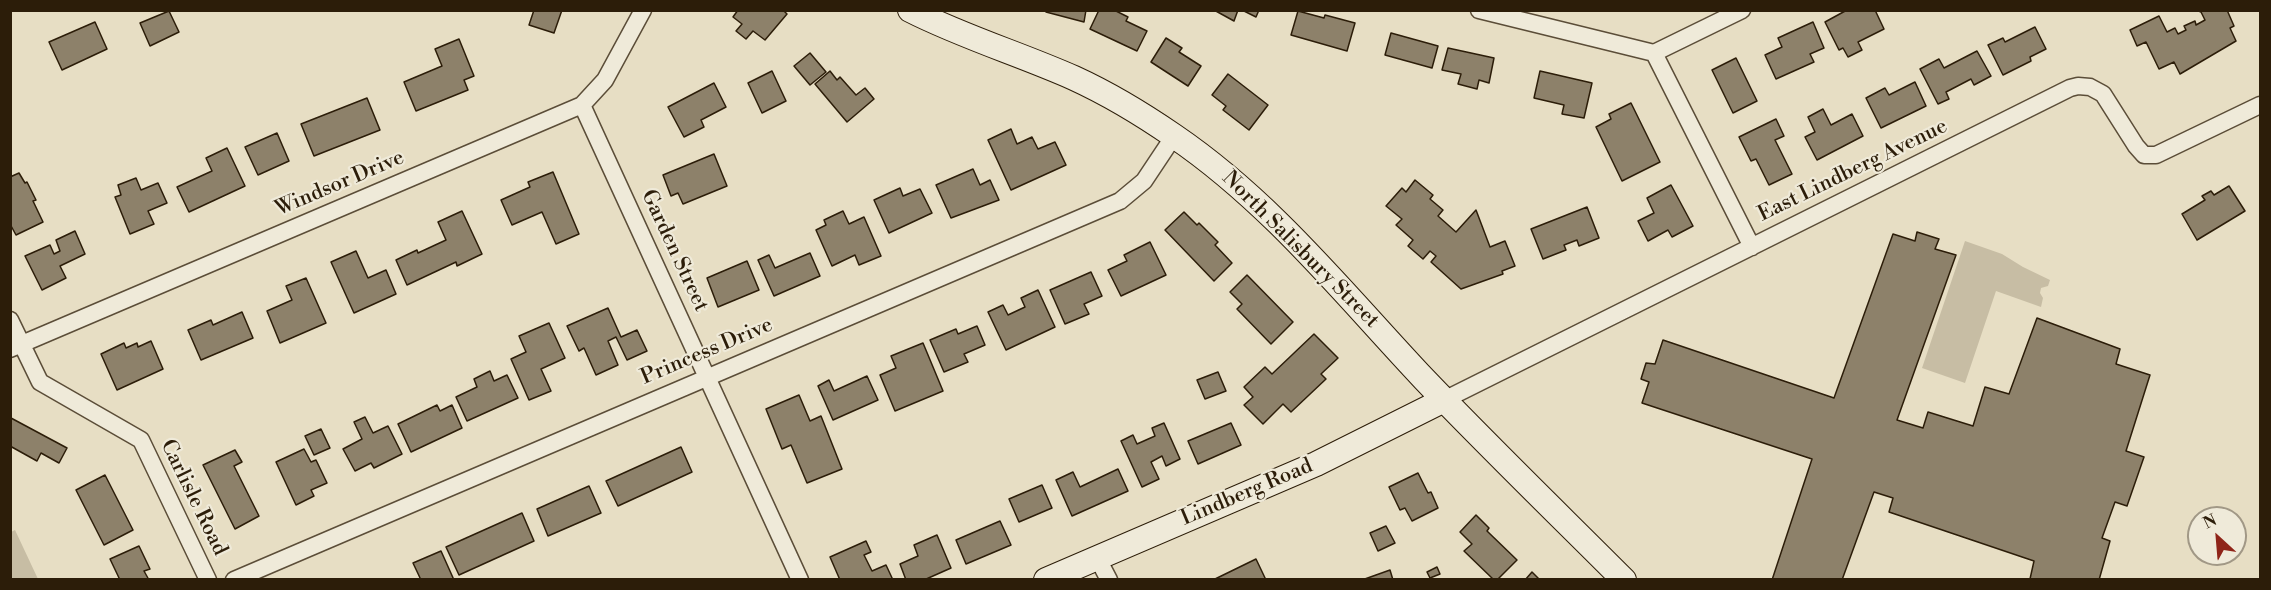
<!DOCTYPE html>
<style>
body{margin:0}
#map{position:relative;width:2271px;height:590px;overflow:hidden;background:#e7dec4;font-family:"Libre Bodoni",serif}
canvas{display:block}
.frame{position:absolute;inset:0;border:12px solid #2c1d09;pointer-events:none}
.north{position:absolute;left:2187px;top:506px;width:60px;height:60px;box-sizing:border-box;background:#efead9;border:2px solid #a19886;border-radius:50%;rotate:334deg;font-size:16px;font-weight:700;line-height:24px;text-align:center;color:#2c1d09}
.north::after{content:'';display:block;margin:auto;width:21px;height:27px;background:#8f2418;clip-path:polygon(50% 0,100% 100%,50% 72%,0 100%)}
</style>
<div id="map">
<canvas width="2271" height="590"></canvas>
<div class="frame"></div>
<div class="north">N</div>
</div>
<script>
const context = document.querySelector('canvas').getContext('2d');
context.lineJoin = 'round';
function fill(path, color) { context.fillStyle = color; context.fill(path, 'evenodd'); }
function strokePath(path, color, width, dash) { context.strokeStyle = color; context.lineWidth = width; context.lineCap = dash ? 'butt' : 'round'; context.setLineDash(dash || []); context.stroke(path); }
function label(font, color, halo, rows, align = 'center') {
  context.font = font + ' "Libre Bodoni",serif'; context.lineWidth = 4.5; context.setLineDash([]); context.textBaseline = 'middle'; context.strokeStyle = halo; context.fillStyle = color; for (const [text, x, y, turn = 0] of rows) {
    context.save(); context.translate(x, y); context.rotate((+turn || 0) * Math.PI / 180); context.textAlign = isNaN(turn) ? turn : align; if (halo) context.strokeText(text, 0, 0); context.fillText(text, 0, 0); context.restore();
  }
}
fill(new Path2D(`
 M1965,241L2002,254L2023,267L2050,280L2048,286L2041,288L2040,293L2043,298L2041,307L1996,291L1965,383L1922,368Z
 M15,530L38,579H11V532Z`), '#c7bda4');
const building = new Path2D(`
 M534,10H562L554,33L529,25Z
 M738,10H783L787,14L765,40L753,31L746,39L736,31L742,24L733,17Z
 M1046,10H1086L1084,22L1046,12Z
 M1099,10H1114L1128,17L1126,21L1147,31L1137,51L1090,29Z
 M1214,10H1238L1234,21Z
 M1242,10H1259L1256,17Z
 M1847,10H1875L1884,29L1858,42L1862,50L1848,57L1843,48L1839,50L1825,22Z
 M2196,10H2227L2234,26L2230,28L2236,41L2180,74L2174,62L2159,69L2146,42L2137,46L2130,30L2159,16L2167,32L2175,28L2178,34L2186,30L2184,26L2195,21L2196,25L2205,20L2201,12Z
 M169,11L179,32L150,46L140,23Z
 M1298,11L1324,18L1325,15L1355,23L1347,51L1291,35Z
 M95,22L107,49L62,70L49,42Z
 M1813,22L1824,48L1810,54L1814,62L1776,79L1765,55L1782,47L1778,38Z
 M2035,27L2046,49L2030,57L2031,61L2003,75L1988,45L2003,38L2005,42Z
 M1391,33L1438,46L1432,68L1385,55Z
 M1166,38L1182,48L1179,52L1201,66L1188,86L1151,62Z
 M459,39L474,76L464,80L468,90L416,111L404,82L442,66L435,49Z
 M1448,48L1494,58L1489,83L1479,80L1477,89L1458,84L1461,74L1442,70Z
 M1977,51L1991,76L1974,85L1971,79L1946,92L1949,99L1938,104L1920,69L1939,59L1944,68Z
 M810,53L826,72L810,85L794,66Z
 M1736,58L1757,101L1733,113L1712,70Z
 M772,71L786,101L762,113L748,83Z
 M830,71L837,80L840,77L856,95L865,88L874,99L847,122L815,84Z
 M1540,71L1592,83L1584,118L1562,114L1564,105L1534,98Z
 M1228,74L1268,105L1249,130L1223,110L1226,106L1212,95Z
 M1915,82L1926,106L1881,128L1866,98L1885,88L1889,95Z
 M714,83L726,107L701,120L704,127L684,137L668,107Z
 M367,98L380,130L314,156L301,124Z
 M1631,103L1660,162L1622,181L1596,127L1611,119L1609,114Z
 M1823,109L1831,125L1852,114L1863,136L1817,160L1805,137L1815,132L1808,117Z
 M1776,119L1784,136L1775,140L1792,174L1769,185L1756,159L1751,161L1739,137Z
 M1011,129L1017,144L1032,137L1038,149L1055,142L1066,165L1011,190L988,140Z
 M277,133L289,161L258,175L245,147Z
 M227,148L245,186L189,212L177,187L212,171L206,158Z
 M714,154L727,186L683,204L678,193L671,196L663,175Z
 M973,169L980,185L990,180L999,200L951,218L936,185Z
 M553,172L579,234L556,244L542,212L512,225L501,200L530,187L528,182Z
 M19,173L25,183L27,182L36,200L33,201L43,222L16,235L10,224V177Z
 M136,178L141,190L158,183L167,203L148,211L154,224L130,234L115,197L121,195L118,185Z
 M1415,180L1433,195L1430,199L1443,210L1438,216L1456,232L1476,210L1490,247L1505,241L1515,266L1502,271L1503,274L1461,289L1431,262L1436,256L1430,251L1423,259L1408,246L1413,240L1396,225L1402,219L1386,206L1402,188L1406,192Z
 M1671,185L1693,226L1672,237L1668,230L1648,241L1638,221L1654,213L1647,198Z
 M2229,186L2245,211L2197,240L2182,214L2205,200L2202,196L2211,191L2214,195Z
 M900,188L903,196L920,189L932,213L889,233L874,200Z
 M1587,207L1599,238L1579,246L1577,240L1564,245L1566,250L1543,259L1531,229Z
 M462,211L482,254L457,266L456,262L407,285L396,260L417,250L418,253L446,240L438,222Z
 M843,211L849,224L864,217L881,256L859,265L855,255L832,266L816,230L826,225L824,220Z
 M1184,212L1197,225L1199,223L1218,242L1215,245L1232,263L1214,281L1165,230Z
 M75,231L85,254L60,266L66,278L42,290L25,256L50,245L54,254L60,251L56,240Z
 M1917,232L1939,239L1935,249L1956,255L1897,420L1923,428L1928,412L1973,426L1985,387L2009,394L2037,318L2120,349L2116,364L2150,375L2126,451L2144,457L2127,506L2115,502L2102,538L2110,541L2099,580L2030,579L2034,561L1889,512L1893,498L1874,492L1842,580H1772L1812,459L1642,403L1649,382L1641,379L1646,363L1655,364L1663,340L1834,398L1893,234L1915,241Z
 M1150,242L1166,275L1121,296L1108,270L1127,261L1124,255Z
 M356,251L368,278L386,270L396,294L354,313L331,262Z
 M810,253L820,276L774,296L758,260L769,255L775,268Z
 M747,261L759,290L718,307L707,278Z
 M1091,272L1102,296L1084,304L1089,314L1065,324L1050,290Z
 M1247,275L1293,322L1271,344L1237,309L1242,304L1230,292Z
 M306,278L326,323L280,343L267,311L292,300L286,286Z
 M1038,290L1055,327L1006,350L988,312L1003,305L1008,315L1025,307L1021,298Z
 M608,308L621,337L637,330L647,351L627,360L616,337L608,341L618,365L596,375L584,348L579,351L567,326Z
 M242,312L253,338L201,360L188,330L211,320L213,325Z
 M549,323L565,358L541,369L551,391L529,400L511,359L526,352L519,336Z
 M977,326L985,345L964,354L968,362L944,372L930,340L956,329L958,334Z
 M1314,334L1338,358L1321,374L1326,379L1291,412L1283,404L1263,424L1244,405L1253,397L1244,387L1265,367L1272,374Z
 M151,341L163,369L117,390L101,354L124,343L126,348L137,343L138,347Z
 M923,343L943,391L895,411L880,375L896,368L891,356Z
 M490,371L494,381L507,375L518,398L467,421L456,397L477,387L474,379Z
 M1218,372L1226,391L1205,399L1197,380Z
 M867,376L878,400L833,420L818,386L829,380L834,391Z
 M799,395L810,421L821,416L842,469L807,483L791,445L782,449L766,409Z
 M437,405L440,411L452,405L462,428L411,452L398,424Z
 M365,417L373,433L388,426L402,454L374,468L371,463L355,471L343,449L362,439L354,422Z
 M11,418L67,448L59,463L41,453L37,461L10,446Z
 M1164,423L1180,459L1166,466L1162,456L1151,462L1159,479L1142,487L1121,441L1133,435L1137,444L1155,436L1152,428Z
 M1231,423L1241,445L1198,464L1188,441Z
 M321,429L330,448L314,455L305,436Z
 M681,447L692,472L618,506L606,481Z
 M304,449L311,462L316,460L327,483L311,490L314,496L296,505L276,462Z
 M235,450L242,462L234,466L259,516L235,529L203,465Z
 M1118,469L1128,491L1072,516L1056,480L1073,472L1080,487Z
 M1418,473L1428,493L1431,492L1438,508L1412,521L1405,508L1400,510L1389,487Z
 M105,475L133,530L104,545L76,490Z
 M1042,485L1052,508L1019,522L1009,499Z
 M589,486L601,513L548,536L537,509Z
 M522,513L534,541L459,575L446,547Z
 M1476,515L1489,528L1487,531L1517,560L1497,580H1494L1464,551L1472,544L1460,532Z
 M1000,521L1011,545L966,564L956,540Z
 M1386,526L1395,543L1378,551L1370,533Z
 M937,535L951,568L924,580H906L900,564L918,556L914,545Z
 M866,541L871,552L864,555L872,571L886,565L893,580H840L830,557Z
 M139,546L150,569L144,571L149,580H120L110,559Z
 M441,551L454,580H421L413,563Z
 M1256,559L1266,580H1213Z
 M1437,567L1440,574L1430,578L1427,572Z
 M1390,570L1393,580H1362Z
 M1532,572L1540,580H1525Z`);
fill(building, '#8d816a');
strokePath(building, '#2c1d09', 1.5);
const street = new Path2D(`
 M1479,10L1654,53L1752,247
 M1654,53L1742,10
 M582,105L800,580
 M10,320L40,382L141,440L208,580
 M10,349L582,105L605,80L643,10
 M1444,400L2070,88L2078,86L2090,87L2103,94L2136,146L2144,155H2156L2260,105
 M1097,557L1109,580
 M234,580L1120,201L1144,181L1174,136`);
const secondary = new Path2D(`
 M910,10C963,37 1020,54 1074,78C1109,94 1142,114 1174,136C1271,202 1344,294 1424,379C1489,447 1557,513 1624,580
 M1046,580L1316,464L1444,400`);
strokePath(street, '#5b4d38', 19);
strokePath(secondary, '#2c1d09', 26);
strokePath(street, '#efead9', 16);
strokePath(secondary, '#efead9', 24);
label('21px', '#2c1d09', '#efead9', [
 ["East Lindberg Avenue",1853,171,-26],
 ["Windsor Drive",340,184,-23],
 ["North Salisbury Street",1300,250,45],
 ["Garden Street",674,251,65],
 ["Princess Drive",707,352,-23],
 ["Lindberg Road",1247,493,-23],
 ["Carlisle Road",193,498,64]
]);
</script>
